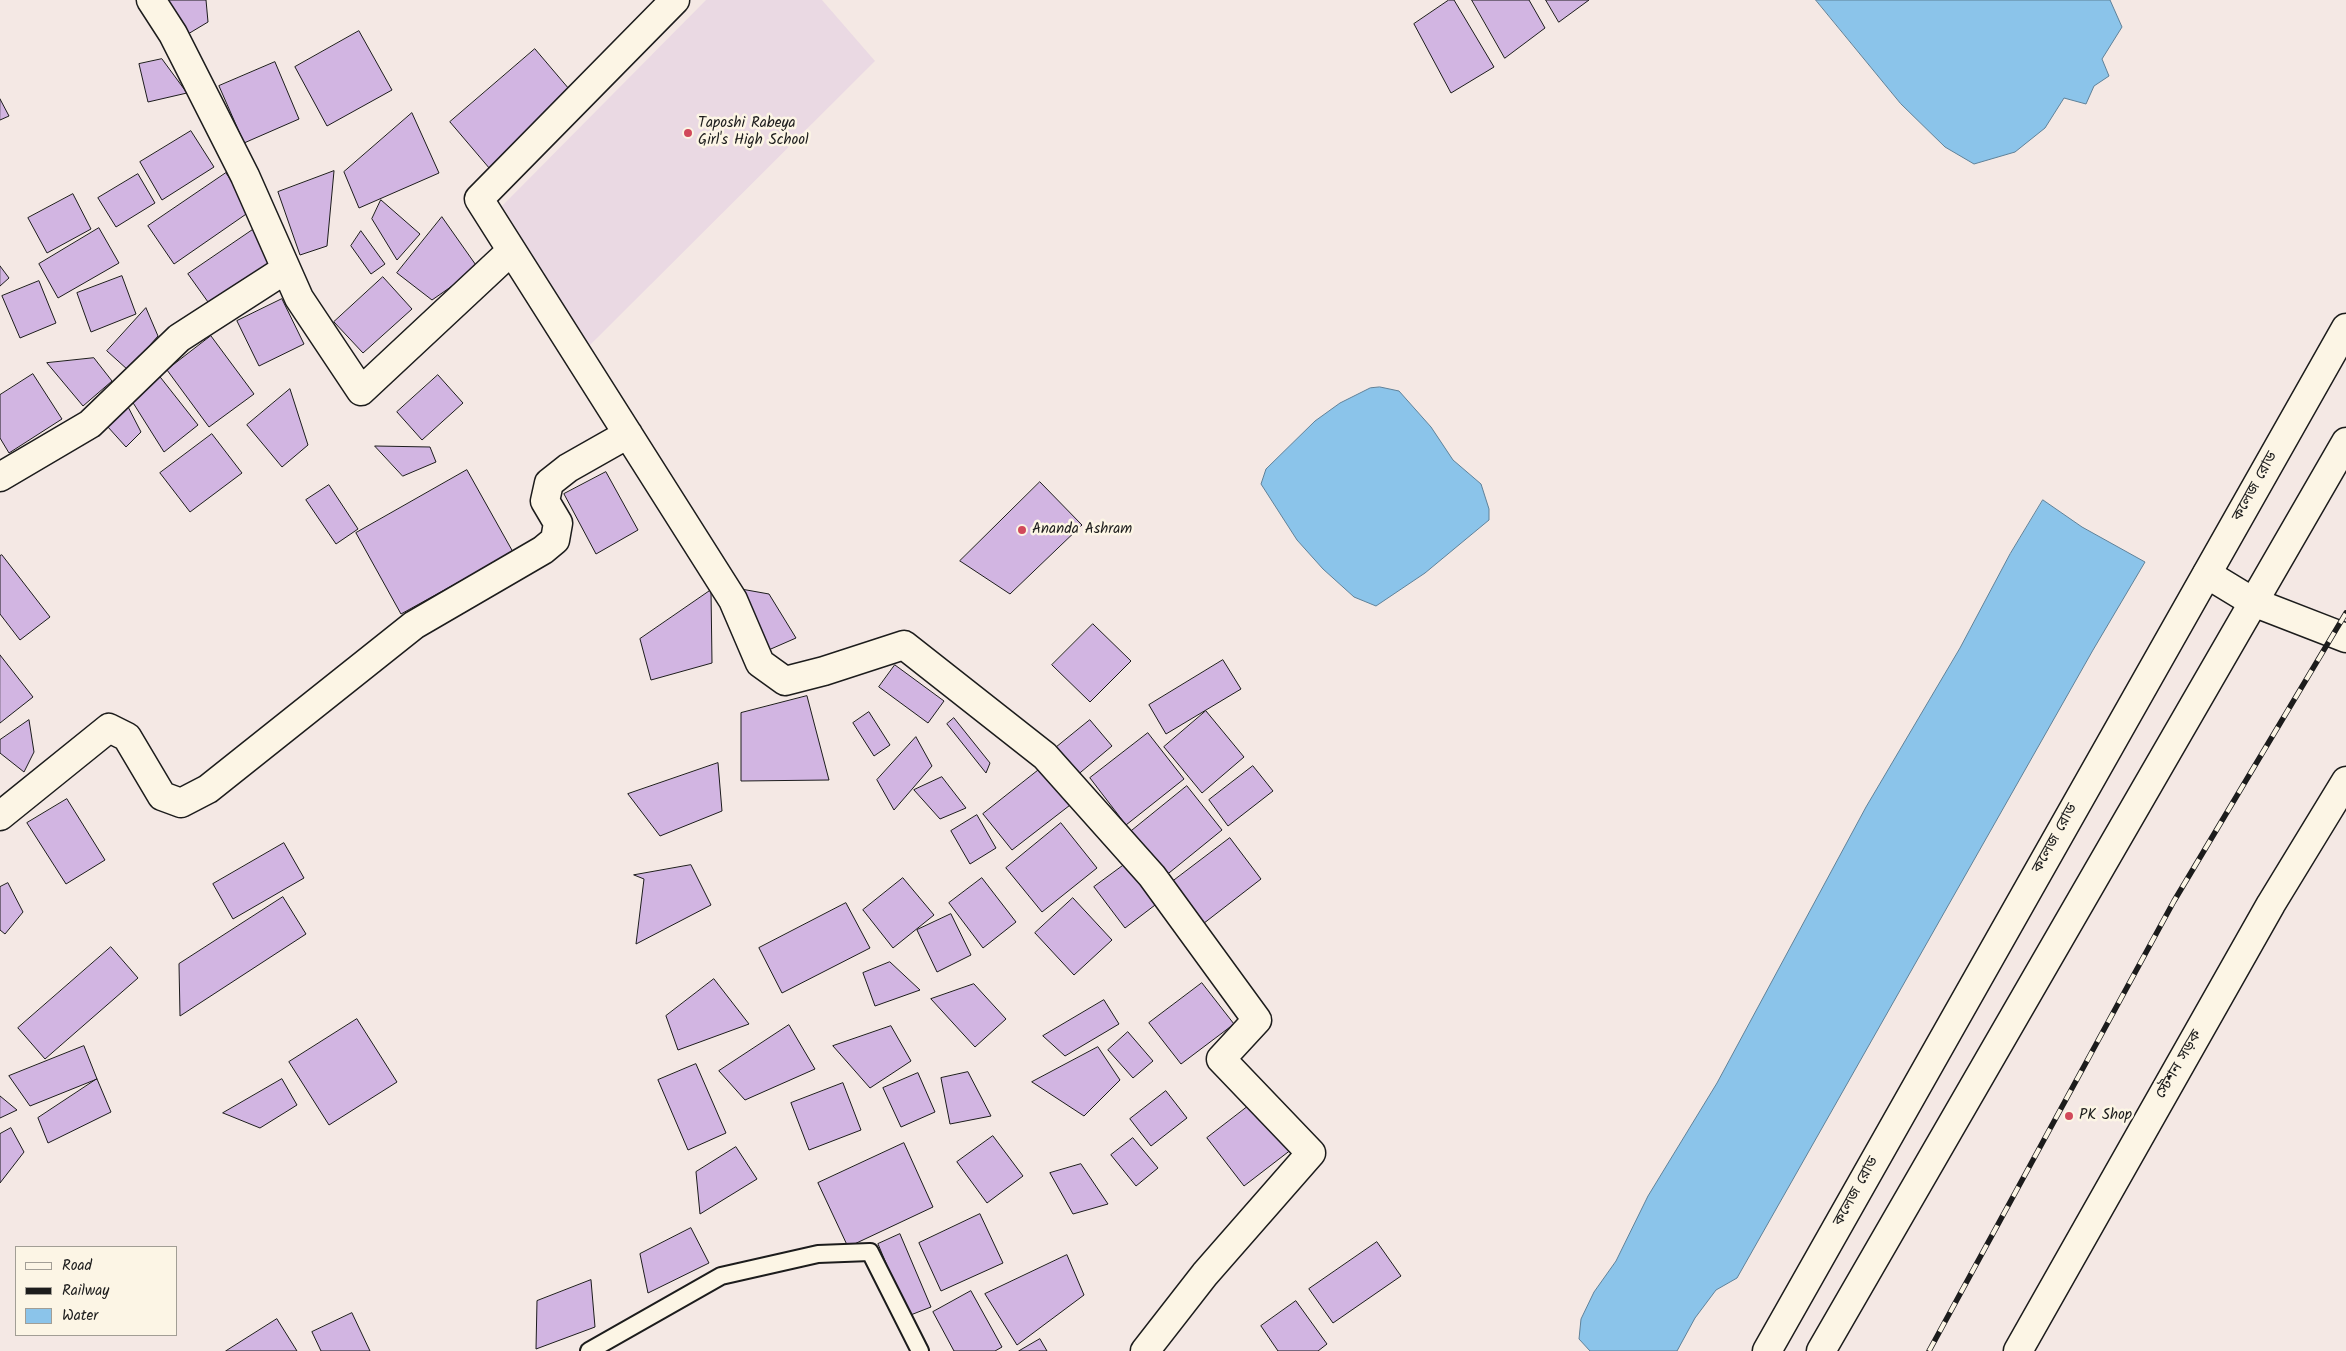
<!DOCTYPE html>
<meta charset="utf-8">
<style>
body{margin:0}
#map{position:relative;width:2346px;height:1351px;overflow:hidden;background:#f4e8e4;font-family:Kalam,sans-serif}
canvas{display:block}
.legend{position:absolute;left:15px;top:1246px;width:162px;height:90px;box-sizing:border-box;background:#fcf5e5;border:1px solid #a29e95;margin:0;padding:6px 9px;list-style:none;font-size:15px;color:#1c1c1c}
.legend li{display:flex;align-items:center;gap:10px;height:25px}
.legend b{width:25px;border:1px solid #a29e95}
</style>
<div id="map">
<canvas width="2346" height="1351"></canvas>
<ul class="legend">
<li><b style="height:6px;background:#fcf5e5"></b>Road</li>
<li><b style="height:6px;background:#1c1c1c"></b>Railway</li>
<li><b style="height:14px;background:#8bc4ea"></b>Water</li>
</ul>
</div>
<script>
const context = document.querySelector('canvas').getContext('2d');
context.lineJoin = 'round';
function fill(path, color) { context.fillStyle = color; context.fill(path, 'evenodd'); }
function strokePath(path, color, width, dash) { context.strokeStyle = color; context.lineWidth = width; context.lineCap = dash ? 'butt' : 'round'; context.setLineDash(dash || []); context.stroke(path); }
function label(font, color, halo, rows, align = 'center') {
  context.font = font + ' Kalam,"Noto Sans Bengali",sans-serif'; context.lineWidth = 5; context.setLineDash([]); context.textBaseline = 'middle'; context.strokeStyle = halo; context.fillStyle = color; for (const [text, x, y, turn = 0] of rows) {
    context.save(); context.translate(x, y); context.rotate((+turn || 0) * Math.PI / 180); context.textAlign = isNaN(turn) ? turn : align; if (halo) context.strokeText(text, 0, 0); context.fillText(text, 0, 0); context.restore();
  }
}
fill(new Path2D(`
 M706,0H822L875,61L589,346L502,206Z`), '#ead9e3');
const water = new Path2D(`
 M1816,0H2110L2122,27L2102,59L2109,76L2094,86L2086,104L2064,98L2045,128L2015,152L1974,164L1945,147L1901,104Z
 M1380,387L1399,391L1431,427L1453,460L1481,484L1489,509V520L1425,573L1376,606L1354,597L1323,569L1297,540L1261,484L1266,469L1315,421L1340,403L1370,388Z
 M2043,500L2082,527L2145,562L2093,650L1737,1278L1716,1290L1695,1318L1677,1351H1590L1579,1339L1581,1319L1594,1292L1616,1261L1648,1196L1717,1083L1866,807L1960,648L2010,554Z`);
fill(water, '#8bc4ea');
strokePath(water, '#5f8198', 1);
const building = new Path2D(`
 M154,0H206L208,22L178,40Z
 M1449,0H1454L1494,67L1451,93L1414,24Z
 M1472,0H1529L1545,28L1505,58Z
 M1546,0H1589L1559,22Z
 M359,31L392,90L327,126L295,67Z
 M535,49L575,96L490,169L450,122Z
 M162,59L187,93L148,102L139,64Z
 M275,62L299,119L244,143L219,86Z
 M0,99L9,116L0,120Z
 M412,113L439,173L359,208L344,172Z
 M191,131L214,167L162,200L140,162Z
 M334,171L327,246L300,255L278,192Z
 M226,173L252,210L174,264L148,226Z
 M138,174L155,203L116,227L98,198Z
 M73,194L91,229L47,253L28,218Z
 M381,200L420,234L397,260L372,219Z
 M442,217L478,268L432,300L397,273Z
 M99,228L119,263L58,298L39,264Z
 M254,229L278,264L213,309L188,274Z
 M361,231L385,264L371,274L351,246Z
 M0,266L9,278L0,286Z
 M122,276L136,314L91,332L77,293Z
 M383,277L412,309L363,353L334,322Z
 M39,281L56,323L20,338L2,296Z
 M282,299L304,344L259,366L237,321Z
 M146,308L158,336L128,370L107,351Z
 M211,336L254,394L209,427L167,370Z
 M94,358L112,381L83,406L47,363Z
 M157,373L198,425L164,452L125,390Z
 M33,374L62,419L9,453L0,438V395Z
 M438,375L463,403L422,440L397,412Z
 M290,389L308,445L282,467L247,425Z
 M124,399L141,432L126,447L98,416Z
 M212,434L242,473L190,512L160,473Z
 M375,446L430,447L436,462L403,476Z
 M467,470L513,552L401,614L356,533Z
 M606,472L638,530L596,554L564,494Z
 M1040,482L1082,525L1010,594L960,561Z
 M329,485L358,529L336,544L306,500Z
 M2,555L50,617L20,640L0,614V556Z
 M741,589L769,594L796,638L764,652Z
 M711,590L712,663L651,680L640,639Z
 M1093,624L1131,661L1090,702L1052,665Z
 M0,655L33,697L0,723Z
 M1223,660L1241,689L1166,734L1149,705Z
 M895,665L944,701L928,723L879,687Z
 M807,696L829,780L741,781V713Z
 M1206,711L1244,757L1202,793L1164,747Z
 M869,712L890,745L874,756L853,723Z
 M954,718L990,763L986,773L947,724Z
 M29,720L34,752L24,772L0,753V740Z
 M1090,720L1112,746L1075,777L1053,750Z
 M1148,733L1184,779L1126,825L1090,778Z
 M916,737L932,766L894,810L877,780Z
 M718,763L722,811L660,836L628,794Z
 M1045,765L1074,802L1012,850L983,814Z
 M1253,766L1273,791L1228,826L1209,800Z
 M942,777L966,808L940,819L914,790Z
 M1187,786L1222,830L1164,877L1129,833Z
 M67,799L105,860L66,884L27,823Z
 M977,815L996,848L970,864L951,831Z
 M1061,823L1097,868L1042,912L1006,868Z
 M1230,838L1261,879L1199,927L1168,885Z
 M284,843L304,878L233,919L213,884Z
 M1128,862L1159,902L1125,928L1094,887Z
 M691,865L711,905L636,944L644,879L634,875Z
 M903,878L934,915L893,948L863,910Z
 M982,878L1016,922L983,948L949,903Z
 M8,883L23,912L5,934L0,930V887Z
 M283,897L306,934L180,1016L179,964Z
 M1073,898L1112,940L1074,975L1035,933Z
 M846,903L870,948L782,993L759,948Z
 M951,914L971,955L937,972L917,930Z
 M111,947L138,978L45,1059L18,1028Z
 M890,962L920,990L875,1006L863,973Z
 M714,979L749,1024L678,1050L666,1016Z
 M1202,983L1234,1024L1181,1064L1149,1023Z
 M974,984L1006,1019L975,1047L931,999Z
 M1104,1000L1119,1024L1065,1056L1043,1036Z
 M357,1019L397,1082L329,1125L289,1062Z
 M789,1025L815,1069L745,1100L719,1071Z
 M891,1026L911,1061L870,1088L833,1046Z
 M1128,1032L1153,1061L1133,1078L1108,1050Z
 M84,1046L97,1079L30,1106L9,1076Z
 M1098,1047L1120,1080L1084,1116L1032,1082Z
 M696,1064L726,1133L688,1150L658,1080Z
 M968,1072L991,1116L950,1124L941,1078Z
 M918,1073L935,1112L901,1127L883,1088Z
 M97,1079L111,1112L48,1143L38,1118Z
 M282,1079L297,1105L260,1128L223,1113Z
 M843,1083L861,1130L809,1150L791,1103Z
 M1166,1091L1187,1118L1151,1146L1130,1119Z
 M0,1096L17,1110L0,1118Z
 M1255,1101L1292,1149L1244,1186L1207,1138Z
 M11,1128L24,1152L0,1183V1134Z
 M993,1136L1023,1176L987,1203L957,1162Z
 M1133,1138L1158,1168L1136,1186L1111,1155Z
 M904,1143L933,1207L848,1247L818,1183Z
 M736,1147L757,1179L700,1214L696,1172Z
 M1081,1164L1108,1204L1073,1214L1050,1173Z
 M980,1214L1003,1263L941,1291L919,1243Z
 M691,1228L709,1263L648,1293L640,1254Z
 M900,1234L931,1307L908,1316L878,1244Z
 M1377,1242L1401,1276L1333,1323L1309,1289Z
 M1067,1255L1084,1295L1017,1345L985,1294Z
 M591,1280L595,1327L536,1349L537,1301Z
 M971,1291L1002,1347L995,1351H954L933,1312Z
 M1296,1301L1327,1344L1318,1351H1278L1261,1326Z
 M352,1313L370,1351H321L312,1332Z
 M277,1319L297,1351H226Z
 M1040,1339L1047,1351H1019Z`);
fill(building, '#d2b5e2');
strokePath(building, '#1c1c1c', 1);
const lane = new Path2D(`
 M589,1351L721,1276L818,1254L870,1252L920,1351`);
const street = new Path2D(`
 M151,0L173,34L245,176L299,298L361,391L511,251
 M675,0L479,199L733,600L760,663L785,681L824,671L904,645L1045,756L1152,876L1257,1020L1221,1059L1311,1153L1205,1274L1145,1351
 M0,477L90,424L179,338L286,269
 M0,816L109,728L127,737L162,796L181,803L208,789L414,625L543,550L555,540L558,523L545,501L549,483L568,468L628,434`);
const secondary = new Path2D(`
 M2207,574L2253,602L2346,638
 M2018,1351L2271,904L2346,781`);
const highway = new Path2D(`
 M1767,1351L2346,328
 M1821,1351L2346,442`);
strokePath(lane, '#1c1c1c', 20);
strokePath(street, '#1c1c1c', 31);
strokePath(secondary, '#1c1c1c', 31);
strokePath(highway, '#1c1c1c', 31);
strokePath(lane, '#fcf5e5', 16);
strokePath(street, '#fcf5e5', 28);
strokePath(secondary, '#fcf5e5', 28);
strokePath(highway, '#fcf5e5', 28);
const rail = new Path2D(`
 M1929,1351L2174,901L2346,613`);
strokePath(rail, '#1c1c1c', 5.5);
strokePath(rail, '#fcf5e5', 4, [11]);
for (const [x, y, r, color] of [
 [688,133,5,"#d1495b"],
 [1022,530,5,"#d1495b"],
 [2069,1116,5,"#d1495b"]
]) { const dot = new Path2D(); dot.arc(x, y, r, 0, 2 * Math.PI); context.fillStyle = color; context.fill(dot); strokePath(dot, '#fcf5e5', 2); }
label('15px', '#1c1c1c', '#fcf5e5', [
 ["Taposhi Rabeya",698,124],
 ["Girl's High School",698,141],
 ["Ananda Ashram",1032,530],
 ["PK Shop",2079,1116]
], 'left');
label('15px', '#1c1c1c', '#fcf5e5', [
 ["কলেজ রোড",2256,487,-61],
 ["কলেজ রোড",2056,839,-61],
 ["স্টেশন সড়ক",2180,1065,-60],
 ["কলেজ রোড",1857,1192,-61]
]);
</script>
